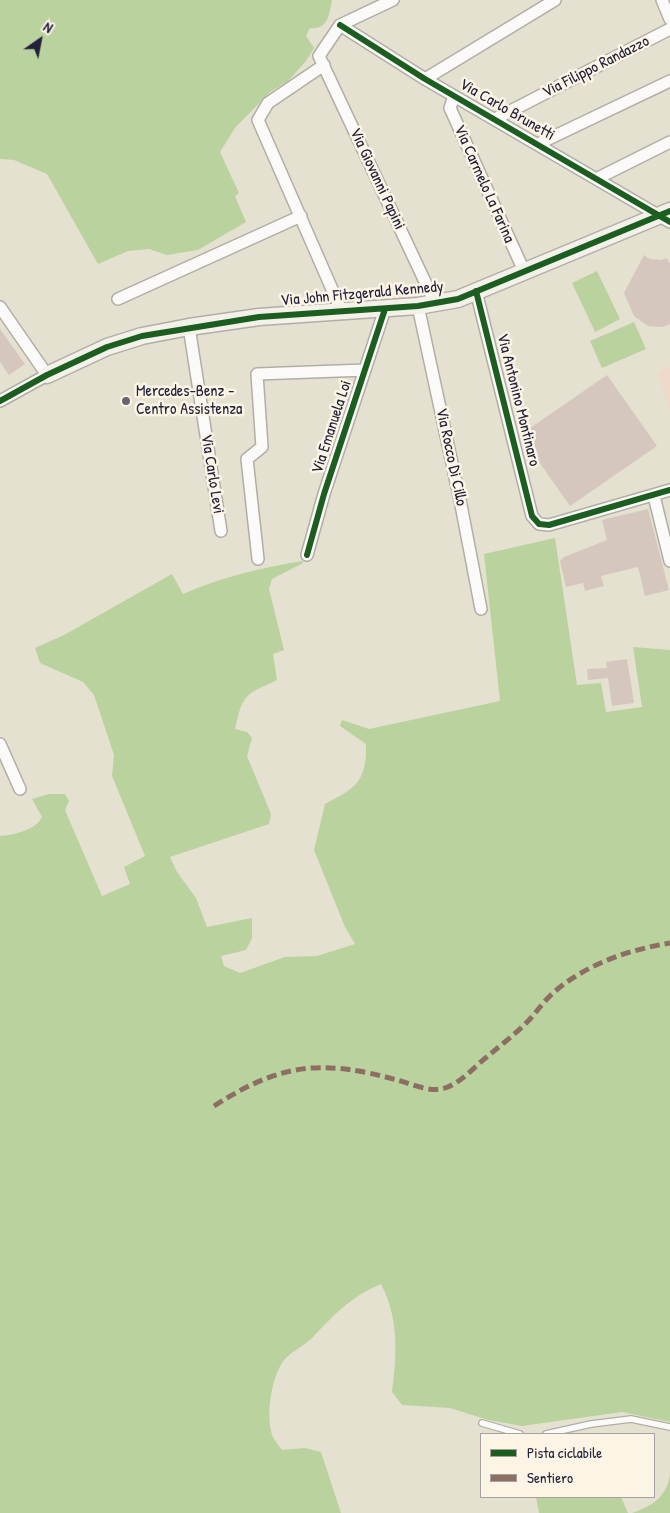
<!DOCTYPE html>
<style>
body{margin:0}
#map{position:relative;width:670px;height:1513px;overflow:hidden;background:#e5e1d0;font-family:"Patrick Hand",sans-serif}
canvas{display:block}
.legend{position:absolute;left:480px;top:1433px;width:175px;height:65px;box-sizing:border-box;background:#fcf5e5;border:1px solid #a5a1a1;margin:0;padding:6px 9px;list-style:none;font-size:15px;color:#22223b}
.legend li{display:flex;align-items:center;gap:10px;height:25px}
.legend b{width:25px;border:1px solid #a5a1a1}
.north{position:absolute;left:15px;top:15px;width:50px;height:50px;-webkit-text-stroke:4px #fcf5e5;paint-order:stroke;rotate:33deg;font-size:14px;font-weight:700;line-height:20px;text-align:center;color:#22223b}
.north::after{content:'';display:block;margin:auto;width:18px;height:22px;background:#22223b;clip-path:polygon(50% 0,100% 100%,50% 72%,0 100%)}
</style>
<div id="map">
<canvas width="670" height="1513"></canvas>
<ul class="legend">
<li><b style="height:6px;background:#1b5e20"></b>Pista ciclabile</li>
<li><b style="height:6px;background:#8d6e63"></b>Sentiero</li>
</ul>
<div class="north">N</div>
</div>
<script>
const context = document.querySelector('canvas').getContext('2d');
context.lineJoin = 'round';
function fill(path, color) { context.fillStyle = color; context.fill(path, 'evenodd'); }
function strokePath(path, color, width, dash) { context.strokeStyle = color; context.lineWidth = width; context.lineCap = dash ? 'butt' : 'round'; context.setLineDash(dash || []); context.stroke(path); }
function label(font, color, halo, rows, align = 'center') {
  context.font = font + ' "Patrick Hand",sans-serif'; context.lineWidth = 5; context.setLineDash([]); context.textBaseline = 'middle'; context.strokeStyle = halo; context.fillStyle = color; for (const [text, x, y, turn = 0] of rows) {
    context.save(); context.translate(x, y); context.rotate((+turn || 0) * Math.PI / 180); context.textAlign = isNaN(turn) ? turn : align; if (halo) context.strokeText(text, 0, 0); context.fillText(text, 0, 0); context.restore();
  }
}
fill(new Path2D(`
 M670,366V411L657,372Z`), '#eed9ca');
fill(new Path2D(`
 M0,0H332C329,15 328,30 310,28L306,36L314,48L306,61L288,81L270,92L235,128L220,152L239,193L235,196L246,222L198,250L167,255L149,249L128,251L98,264L47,174L14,160L0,159Z
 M597,271L620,319L595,332L572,283Z
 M634,322L646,349L602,368L590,341Z
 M555,538L577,685L601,683L606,712L642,707L633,647L670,650V1422L622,1412L522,1426L488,1420L450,1408L402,1405L392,1392C397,1355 399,1318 381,1284C349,1298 336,1313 312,1338C304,1346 292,1351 285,1359C271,1375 265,1418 273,1437C275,1441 279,1446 282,1450L305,1448L321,1452L341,1513H0V836C14,835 36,830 42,817L32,799L49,794H65L69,801L65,810L102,896L130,884L124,867L145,856L112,776L114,755L94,695L83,682L40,663L35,648L64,635L172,574L183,594C221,577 261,568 302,561L303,563L272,579L269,589L284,650L273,654L277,680C245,695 243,693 235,729L247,732L252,738L247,756L271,814L269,824L170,857L177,872L196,898L207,927L252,918V938L246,950L221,956L224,966L240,973L285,957L317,956L355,944L345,927L314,850L325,804C356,788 367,781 366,744L340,726L342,720L369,729L500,701L484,554Z
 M670,1474V1513H632C652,1506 667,1497 670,1474Z
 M536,1497H621L628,1513H539Z`), '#bad29e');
fill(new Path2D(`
 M644,255L650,259L661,260L667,258L670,264V324L663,327L648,326L634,316L624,293Z
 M0,329L25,364L9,375L0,362Z
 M607,375L657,446L570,506L520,435Z
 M648,509L669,590L645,596L638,567L601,576L604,586L585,591L583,583L566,587L560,561L564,557L607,540L602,520Z
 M627,659L634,703L612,706L608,678L588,680L587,669L607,668L606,662Z`), '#d5c7bd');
const lane = new Path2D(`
 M482,1423L520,1434
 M546,1434L591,1424L631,1419L670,1427`);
const street = new Path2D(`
 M662,0L670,19
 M340,25L425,79L670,222
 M340,25L319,56L435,303
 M340,25L393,0
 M324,65L268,103L258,120L342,312
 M425,79L555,0
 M454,96L450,108L524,271
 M495,119L670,29
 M538,144L670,81
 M598,178L670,142
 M476,291L532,516L539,524L549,525L670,490
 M118,299L301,216
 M418,306L461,505L481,609
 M0,307L47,375L0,401
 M189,327L221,531
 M654,496L670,561
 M307,555L324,494L385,309
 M258,559L247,459L262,447L257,374L365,370
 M0,744L20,789`);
const secondary = new Path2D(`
 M47,375L107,347L142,336L189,327L259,317L418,306L458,299L670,211`);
strokePath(lane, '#b1aea6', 8);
strokePath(street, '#b1aea6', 14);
strokePath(secondary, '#b1aea6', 19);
strokePath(lane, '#fbfaf8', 5.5);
strokePath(street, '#fbfaf8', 11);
strokePath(secondary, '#f4f0ea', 16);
strokePath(new Path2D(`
 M214,1106C281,1063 321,1059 397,1080C412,1084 430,1093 445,1088C461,1083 475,1066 488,1056C502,1044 518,1032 530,1019C538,1010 545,1000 553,993C586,964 628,950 670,943`), '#8d6e63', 5, [10, 5]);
strokePath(new Path2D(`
 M340,25L425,79L670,222
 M476,291L532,516L539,524L549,525L670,490
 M0,401L47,375L107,347L142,336L259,317L418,306L458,299L670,211
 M307,555L324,494L385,309`), '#1b5e20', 6);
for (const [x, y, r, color] of [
 [126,401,5,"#66656f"]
]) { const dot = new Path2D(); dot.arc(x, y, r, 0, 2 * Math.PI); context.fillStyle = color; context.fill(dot); strokePath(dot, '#fcf5e5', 2); }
label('16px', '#22223b', '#fcf5e5', [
 ["Via Filippo Randazzo",596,67,-27],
 ["Via Carlo Brunetti",507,110,30],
 ["Via Giovanni Papini",377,179,65],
 ["Via Carmelo La Farina",484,184,66],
 ["Via John Fitzgerald Kennedy",362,294,-5],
 ["Via Antonino Montinaro",518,400,76],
 ["Via Emanuela Loi",332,427,-72],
 ["Via Rocco Di Cillo",451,457,78],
 ["Via Carlo Levi",212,474,81]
]);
label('16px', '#22223b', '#fcf5e5', [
 ["Mercedes-Benz -",136,392],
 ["Centro Assistenza",136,410]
], 'left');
</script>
